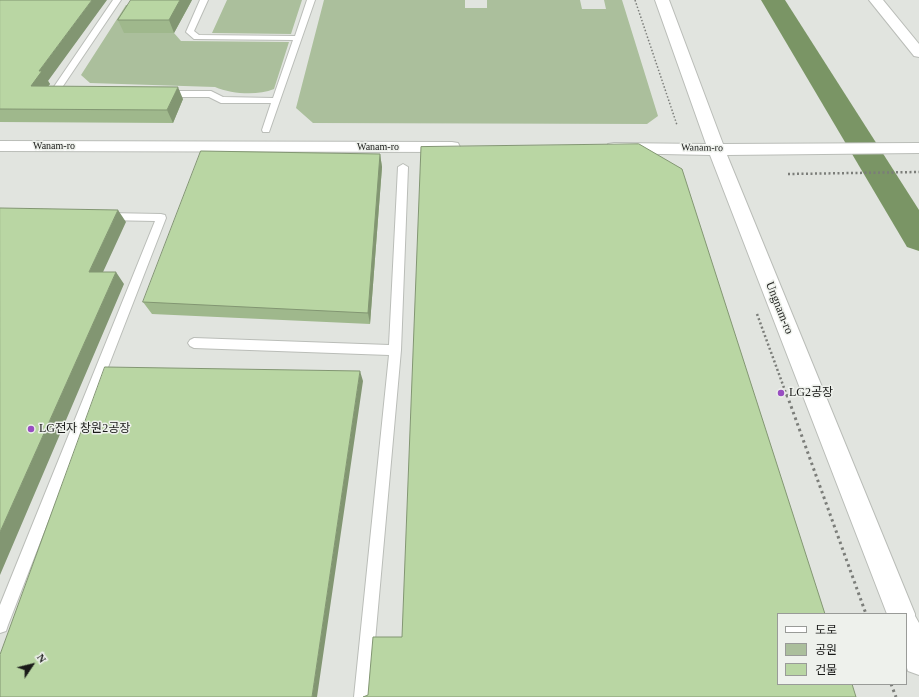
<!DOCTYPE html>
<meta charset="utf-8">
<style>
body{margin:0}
#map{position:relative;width:919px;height:697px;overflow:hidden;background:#e1e4df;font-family:"Times New Roman","Noto Sans KR",serif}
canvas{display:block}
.legend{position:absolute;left:777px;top:613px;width:130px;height:72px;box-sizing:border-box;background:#eef1ec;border:1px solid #999b98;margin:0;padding:5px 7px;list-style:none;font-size:12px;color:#1a1b19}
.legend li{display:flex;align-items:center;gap:8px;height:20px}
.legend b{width:20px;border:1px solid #999b98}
.north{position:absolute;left:12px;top:645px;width:40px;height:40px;-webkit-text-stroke:3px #eef1ec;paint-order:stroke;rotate:55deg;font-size:11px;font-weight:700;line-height:16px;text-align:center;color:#1a1b19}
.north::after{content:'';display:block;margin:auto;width:14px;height:18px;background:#1a1b19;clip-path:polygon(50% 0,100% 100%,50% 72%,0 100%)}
</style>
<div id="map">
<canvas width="919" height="697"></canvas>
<ul class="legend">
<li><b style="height:5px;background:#fff"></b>도로</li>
<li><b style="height:11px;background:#abbf9c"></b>공원</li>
<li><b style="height:11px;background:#b9d6a3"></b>건물</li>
</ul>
<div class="north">N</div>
</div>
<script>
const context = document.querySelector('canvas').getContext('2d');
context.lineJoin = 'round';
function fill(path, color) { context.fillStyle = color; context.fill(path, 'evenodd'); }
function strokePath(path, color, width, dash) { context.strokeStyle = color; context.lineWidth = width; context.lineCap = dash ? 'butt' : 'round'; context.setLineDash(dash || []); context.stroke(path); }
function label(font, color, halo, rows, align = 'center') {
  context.font = font + ' "Times New Roman","Noto Sans KR",serif'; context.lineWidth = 3; context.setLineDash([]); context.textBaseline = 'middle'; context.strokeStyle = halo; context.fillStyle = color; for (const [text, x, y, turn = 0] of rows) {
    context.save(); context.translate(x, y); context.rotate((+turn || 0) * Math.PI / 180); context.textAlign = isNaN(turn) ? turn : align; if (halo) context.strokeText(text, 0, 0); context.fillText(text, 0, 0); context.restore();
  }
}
fill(new Path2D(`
 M227,0H302L291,34L212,33Z
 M324,0H465V8H487V0H580L582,9H606L604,0H622L658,116L647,124L313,123L296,108Z
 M126,5H141L125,33H174L181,41L289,42L274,89C257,96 232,94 215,87L90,83L81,75Z`), '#abbf9c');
fill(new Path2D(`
 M761,0H785L919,210V251L907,247Z`), '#7a9565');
const lane = new Path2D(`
 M113,0H121L59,92L62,94L58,97L50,96L49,94Z
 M200,0H208L194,31L199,35L295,36L307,0H315L269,132H263L262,130L271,103H221L209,97H165L161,94L165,91H211L223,97L273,98L293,40L194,39L186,32Z
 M403,164L408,167L401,350L370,697H354L389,355L194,348L190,346L188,343L190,340L194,338L389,345L398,167Z
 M108,213L161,214L165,215L166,218L8,625L6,631L0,633V605L155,221L104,220L103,217L104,214Z`);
const secondary = new Path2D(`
 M655,0H669L723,144L919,143V153L727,155L915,614V616L919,623V675L908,671L906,665V614H887L710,155L614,153L608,152L606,148L608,144L614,143L706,144Z
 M869,0H883L919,44V57L914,56Z
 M0,141L452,142L458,143L460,147L458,151L452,152L0,151Z`);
strokePath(lane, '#babdb8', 2);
strokePath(secondary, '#babdb8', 2);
strokePath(new Path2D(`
 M635,0L677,125`), '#7b7d79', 1.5, [1.5, 2]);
strokePath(new Path2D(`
 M788,174L919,172
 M757,314L787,396`), '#7b7d79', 2.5, [2, 2.5]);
strokePath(new Path2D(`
 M787,395L866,614
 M891,684L896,697`), '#7b7d79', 3, [2.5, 3.5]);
fill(lane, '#fff');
fill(secondary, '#fff');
fill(new Path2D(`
 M0,0L50,84L48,86L183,99L173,123L0,122Z
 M192,0L174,33H124L118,20Z
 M380,154L382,167L370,324L152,314L143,302Z`), '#9fb88c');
fill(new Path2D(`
 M92,0H107L48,81L50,84L39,98L31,86L39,71Z
 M180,0H192L174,33L169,20Z
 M178,87L183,99L173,123L167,110Z
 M380,154L382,167L370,324L368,313Z
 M118,210L126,222L98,283L89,272Z
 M116,272L124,284L0,575V532Z
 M360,371L363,381L317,697H312Z`), '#829672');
const building = new Path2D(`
 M0,0H92L39,71H42L31,86L178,87L167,110L0,109Z
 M131,0H180L169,20H118Z
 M639,144L682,169L825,614H778V684H852L856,697H363L368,695L373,637H402L421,147Z
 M201,151L380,154L368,313L143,302Z
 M0,208L118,210L89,272H116L0,532Z
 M105,367L360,371L312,697H0V655Z`);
fill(building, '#b9d6a3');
strokePath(building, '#829672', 1);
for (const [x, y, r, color] of [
 [781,393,4,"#984ec1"],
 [31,429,4,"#984ec1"]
]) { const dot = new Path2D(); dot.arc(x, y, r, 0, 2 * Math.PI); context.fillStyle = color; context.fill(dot); strokePath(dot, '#eef1ec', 1.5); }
label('10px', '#1a1b19', '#eef1ec', [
 ["Wanam-ro",54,146],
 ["Wanam-ro",378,147],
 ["Wanam-ro",702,148,1]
]);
label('12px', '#1a1b19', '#eef1ec', [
 ["Ungnam-ro",779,308,68]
]);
label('12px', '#1a1b19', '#eef1ec', [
 ["LG2공장",789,393],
 ["LG전자 창원2공장",39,429]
], 'left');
</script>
